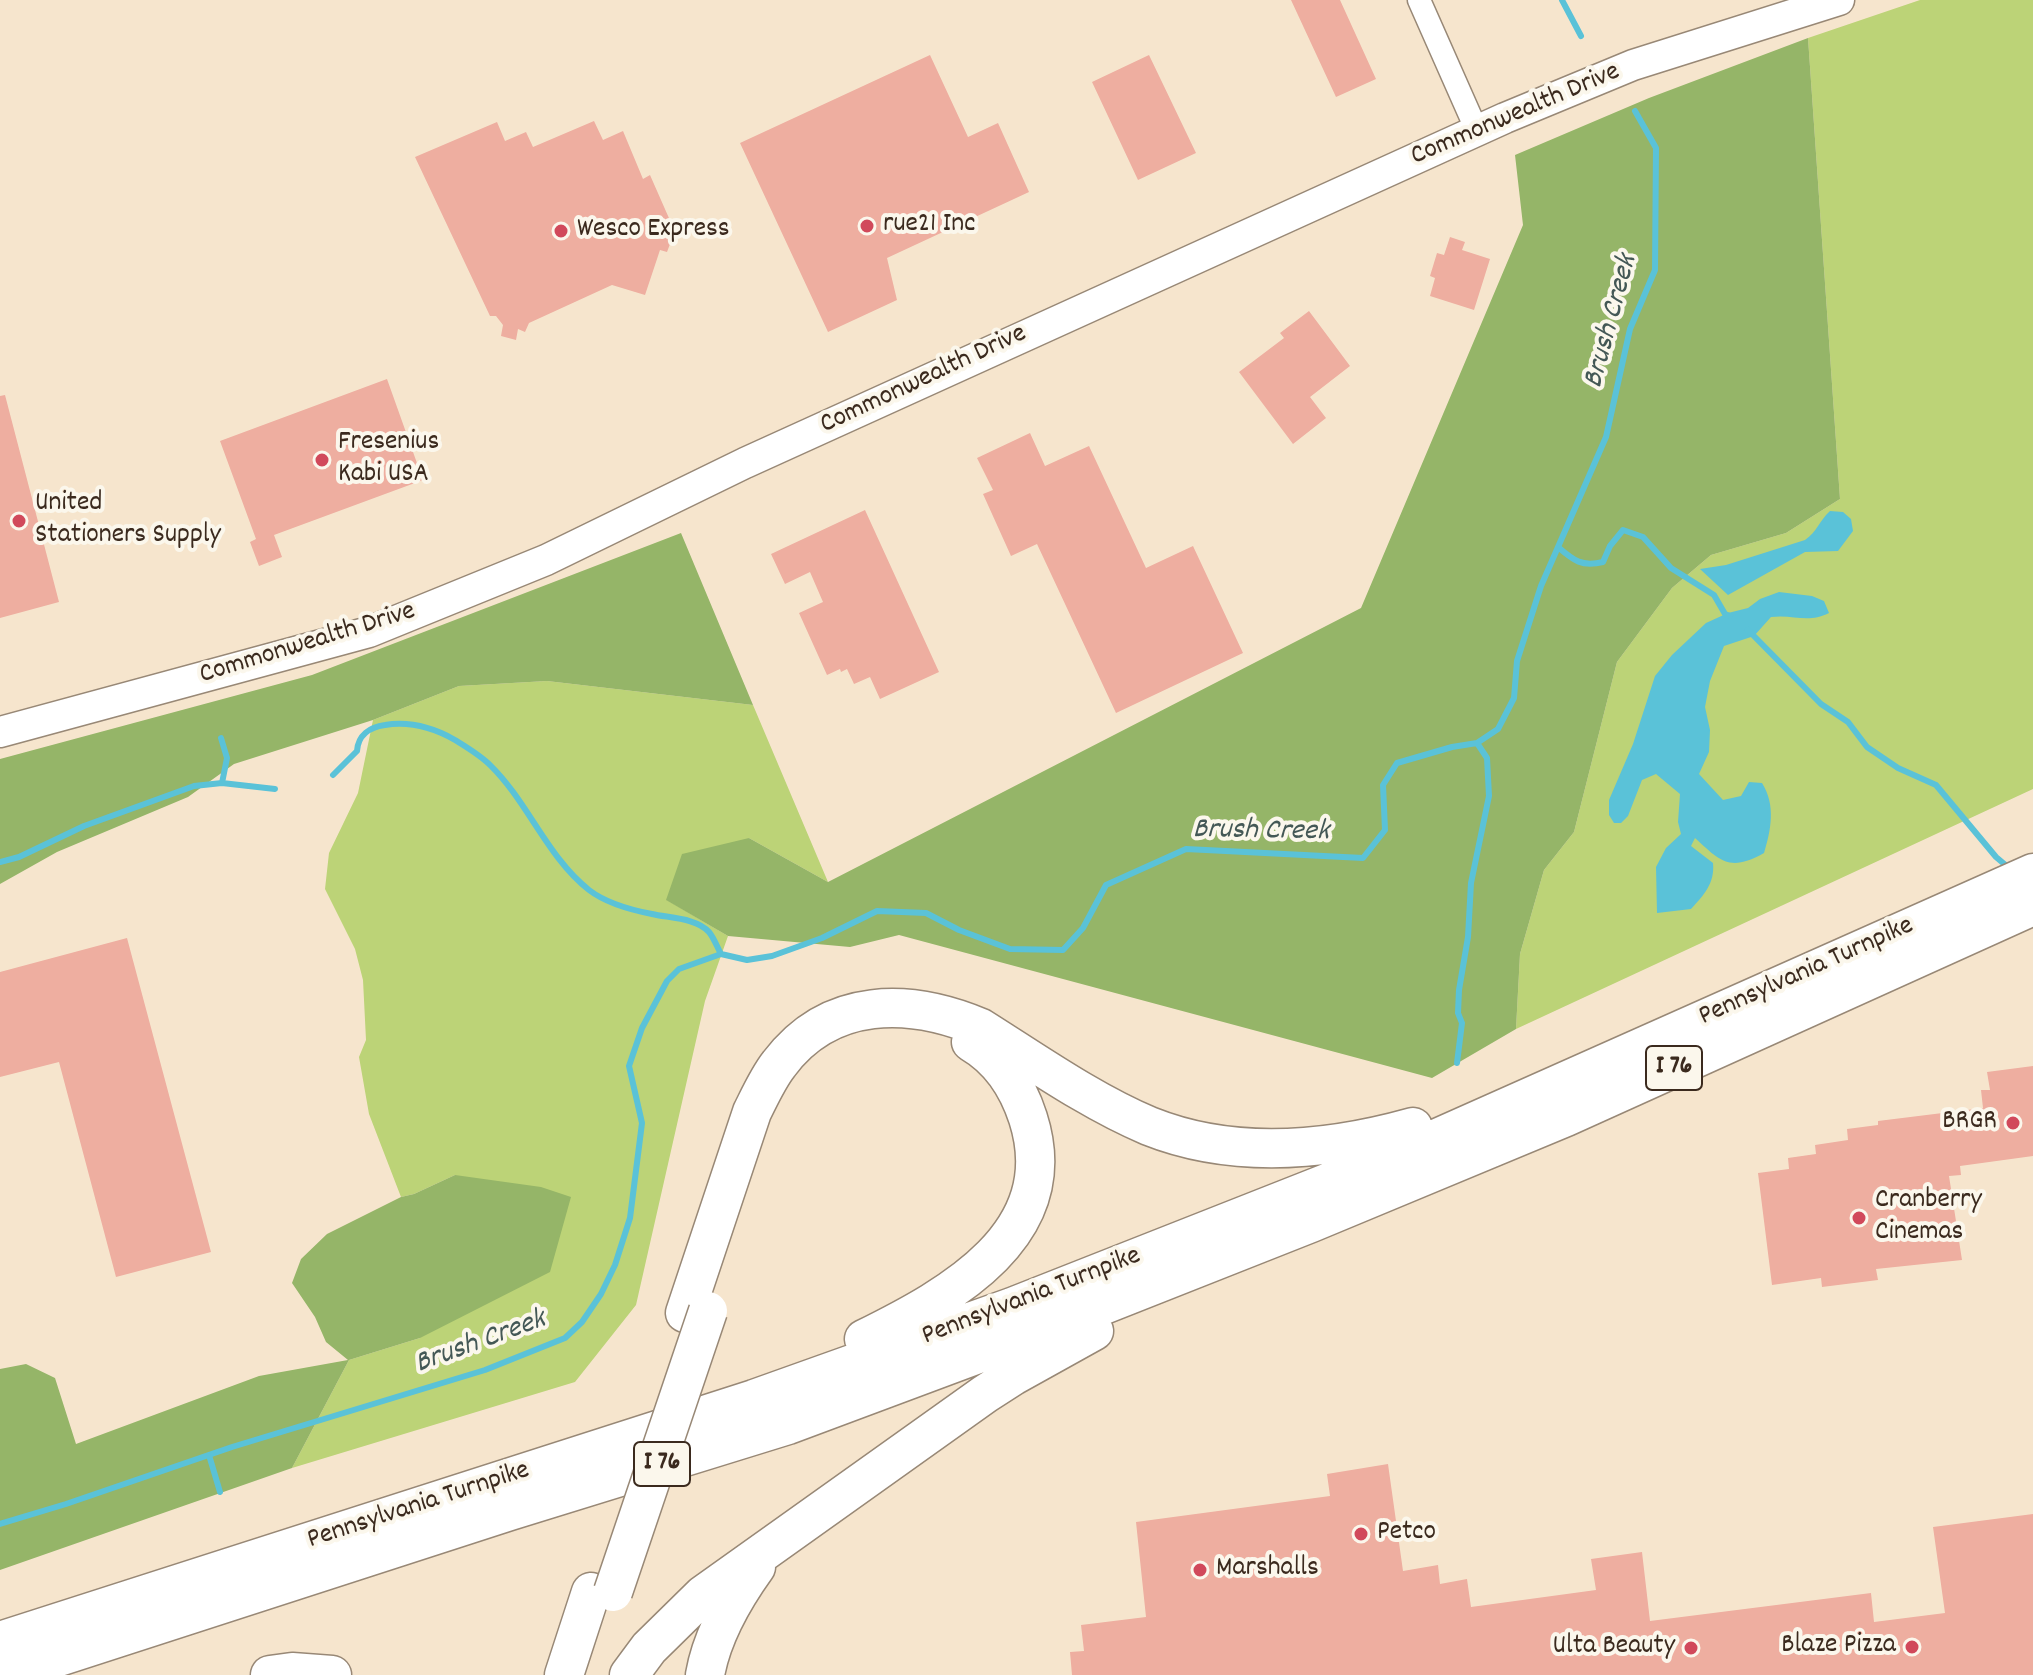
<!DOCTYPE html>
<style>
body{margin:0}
canvas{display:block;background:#f6e5cd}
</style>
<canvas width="2033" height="1675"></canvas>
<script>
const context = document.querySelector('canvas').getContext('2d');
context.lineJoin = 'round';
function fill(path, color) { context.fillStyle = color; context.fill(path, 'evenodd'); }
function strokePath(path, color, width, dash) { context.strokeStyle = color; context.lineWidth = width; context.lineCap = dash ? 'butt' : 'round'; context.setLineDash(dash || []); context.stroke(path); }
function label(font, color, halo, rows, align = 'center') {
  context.font = font + ' Dekko,sans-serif'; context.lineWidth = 8; context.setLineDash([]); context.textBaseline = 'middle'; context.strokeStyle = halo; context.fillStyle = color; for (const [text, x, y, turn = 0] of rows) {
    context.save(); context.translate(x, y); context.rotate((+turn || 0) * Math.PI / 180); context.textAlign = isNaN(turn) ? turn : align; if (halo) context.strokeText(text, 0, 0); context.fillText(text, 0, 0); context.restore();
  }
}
fill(new Path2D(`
 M1920,0H2033V789L1516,1029L1520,954L1544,870L1574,832L1617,662L1672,588L1711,555L1786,533L1840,499L1808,38Z
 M547,681L753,705L828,882L749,838L667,900L728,936L705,1001L636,1305L575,1382L292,1468L349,1360L420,1338L455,1175L414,1194L401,1197L369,1114L359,1057L366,1040L363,980L355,949L325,889L329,853L358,793L373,720L459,686Z`), '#bcd377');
fill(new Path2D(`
 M1808,38L1840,499L1786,533L1711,555L1672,588L1617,662L1574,832L1544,870L1520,954L1516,1029L1432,1078L899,935L850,947L728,936L666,900L682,854L749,838L828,882L1361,608L1523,225L1515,155L1649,98Z
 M681,533L753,705L547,681L459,686L373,720L234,764L188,797L57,852L0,884V759L312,675Z
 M455,1175L541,1187L571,1197L550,1272L420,1338L349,1360L292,1468L0,1570V1369L26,1364L55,1378L76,1444L259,1376L348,1360L326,1342L315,1317L292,1283L301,1259L327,1234L401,1197L414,1194Z`), '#95b568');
fill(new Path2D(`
 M1830,511L1843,512L1851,519L1853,531L1838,551L1805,552L1728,595L1700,569L1726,565L1805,540C1817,532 1819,521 1830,511Z
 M1779,592L1812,596L1824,601L1829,613C1807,624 1794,614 1771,617L1754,636L1724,646L1710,681L1705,707L1710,730L1709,752L1699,774L1723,800L1741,796L1749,782L1762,783C1776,805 1771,830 1764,853C1730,872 1721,862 1695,838L1691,846L1713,863C1715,883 1704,895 1691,909L1657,913L1656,867L1666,848L1681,834L1678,822L1680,794L1656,774L1642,780L1628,816L1621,823H1614L1609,815V800L1633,744L1655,676L1672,655L1706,623L1728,613L1748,608L1760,599Z`), '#5ac2d8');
strokePath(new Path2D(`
 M1562,0L1581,36
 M1558,547C1574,561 1582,567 1603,562L1610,546L1623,530L1643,537L1671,568L1714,595L1725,614L1730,616
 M1748,630L1821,704L1848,722L1867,747L1898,768L1936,785L1996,857L2009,868
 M221,738L227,758L222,783
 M333,775L357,751C358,735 370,727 385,725C410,721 434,728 455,740C468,748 480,755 490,765C528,802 547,857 589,890C606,903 631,910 652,914C669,918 697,918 709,932C714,938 717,947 721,954
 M0,862L19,857L84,826L194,786L222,783L275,789
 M1457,1063L1462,1023L1458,1013L1459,990L1468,937L1471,883L1489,796L1487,758L1477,743
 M209,1455L220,1492
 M0,1524L66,1504L232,1447L485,1370L565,1338L582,1322L601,1294L615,1265L630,1218L642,1123L629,1066L642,1028L667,981L679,969L721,954L747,960L772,956L822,938L877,911L926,913L959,930L1010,949L1063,950L1083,928L1106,885L1186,849L1363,858L1385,830L1383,785L1397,763L1452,747L1477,743L1498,729L1514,698L1517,661L1541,586L1606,437L1630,329L1655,270L1656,148L1635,111`), '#5ac2d8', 6);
fill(new Path2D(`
 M1291,0H1340L1376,79L1336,97Z
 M930,55L968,137L998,123L1029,192L887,258L897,300L828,332L740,143Z
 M1149,55L1196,153L1138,180L1092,82Z
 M594,121L603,140L623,131L643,179L650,175L672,225L673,236L667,252L660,250L645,295L612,285L529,323L525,332L518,329L516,340L501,336L503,325L496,316H490L415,157L497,122L505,141L526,132L533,147Z
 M1450,237L1465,242L1462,250L1490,259L1474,310L1430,296L1435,278L1430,276L1437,253L1444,255Z
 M1309,311L1350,366L1310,397L1326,418L1293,444L1239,372L1284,338L1280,333Z
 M387,379L423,480L274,535L282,557L259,566L250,542L256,539L220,441Z
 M5,395L59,602L0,618V396Z
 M1030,433L1045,466L1089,446L1146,568L1193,546L1243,653L1116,713L1037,544L1011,556L983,494L993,490L977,458Z
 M865,510L939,672L880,699L870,677L854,684L847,669L841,672L840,669L827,675L799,613L823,602L810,572L785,584L771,554Z
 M127,938L211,1252L116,1277L59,1062L0,1077V972Z
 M2033,1066V1156L1960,1166L1961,1175L1949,1176L1962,1260L1876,1269L1878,1280L1822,1287L1821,1278L1772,1285L1758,1173L1789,1169L1788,1158L1816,1154L1815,1145L1848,1140L1847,1129L1878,1125V1121L1983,1108L1981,1090H1990L1987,1072Z
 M1388,1464L1403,1571L1438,1565L1440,1584L1467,1579L1471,1607L1596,1590L1591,1559L1642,1552L1650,1621L1871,1593L1874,1622L1945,1613L1933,1527L2033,1514V1675H1072L1070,1652L1084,1651L1081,1625L1146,1617L1136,1522L1330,1496L1327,1474Z`), '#eeaea0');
const street = new Path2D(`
 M1419,0L1477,131`);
const secondary = new Path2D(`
 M0,732L369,632L546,560L745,463L1505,118L1633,65L1839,0`);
const highway = new Path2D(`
 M685,1313L752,1112C760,1096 768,1078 779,1064C830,996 910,998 981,1028C1035,1062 1090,1101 1149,1126C1234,1160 1327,1151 1413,1127
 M864,1339C951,1296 1065,1234 1028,1118C1018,1087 1000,1059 971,1042
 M0,1641L754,1399L1012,1307L1408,1151L2033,873
 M3,1675L510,1511L788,1425L1005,1344L1311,1223L1566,1117L2033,906
 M270,1675L292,1672L332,1675
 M564,1675L591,1592
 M629,1675L649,1648L703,1595L985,1394L1013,1376L1094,1331
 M705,1675C712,1635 733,1599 756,1567`);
strokePath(street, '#988876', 25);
strokePath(secondary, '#988876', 33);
strokePath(highway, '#988876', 41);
strokePath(street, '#fff', 22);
strokePath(secondary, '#fff', 30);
strokePath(highway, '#fff', 38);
const highwayBridge = new Path2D(`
 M613,1592L708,1311`);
strokePath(highwayBridge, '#988876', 41, []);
strokePath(highwayBridge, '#fff', 38);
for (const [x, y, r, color] of [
 [867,226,8,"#d1495b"],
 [561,231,8,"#d1495b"],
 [322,460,8,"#d1495b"],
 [19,521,8,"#d1495b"],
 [2013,1123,8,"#d1495b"],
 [1859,1218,8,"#d1495b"],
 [1361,1534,8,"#d1495b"],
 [1200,1570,8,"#d1495b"],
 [1912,1647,8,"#d1495b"],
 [1691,1648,8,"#d1495b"]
]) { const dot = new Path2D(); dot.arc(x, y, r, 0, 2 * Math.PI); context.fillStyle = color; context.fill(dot); strokePath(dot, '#fbf7ec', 3); }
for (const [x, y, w] of [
 [1674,1068,56],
 [662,1464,56]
]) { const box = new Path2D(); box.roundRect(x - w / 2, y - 22, w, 44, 6); context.fillStyle = '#fbf7ec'; context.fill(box); strokePath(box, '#3b2a1e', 2); }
label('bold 26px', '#3b2a1e', null, [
 ["I 76",1674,1068],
 ["I 76",662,1464]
]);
label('28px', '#3b2a1e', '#fbf7ec', [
 ["Commonwealth Drive",1516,116,-23],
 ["Commonwealth Drive",924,381,-25],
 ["Commonwealth Drive",308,645,-17],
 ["Pennsylvania Turnpike",1807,973,-24],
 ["Pennsylvania Turnpike",1032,1298,-21],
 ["Pennsylvania Turnpike",419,1507,-18]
]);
label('28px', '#3b2a1e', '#fbf7ec', [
 ["rue21 Inc",883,226],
 ["Wesco Express",577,231],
 ["Fresenius",338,444],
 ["Kabi USA",338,476],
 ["United",35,505],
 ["Stationers Supply",35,537],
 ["BRGR",1997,1123,"right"],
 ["Cranberry",1875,1202],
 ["Cinemas",1875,1234],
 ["Petco",1377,1534],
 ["Marshalls",1216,1570],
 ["Blaze Pizza",1896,1647,"right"],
 ["Ulta Beauty",1675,1648,"right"]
], 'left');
label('italic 30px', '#445856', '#fbf7ec', [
 ["Brush Creek",1613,322,-75],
 ["Brush Creek",1261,833,1],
 ["Brush Creek",481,1344,-20]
]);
</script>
